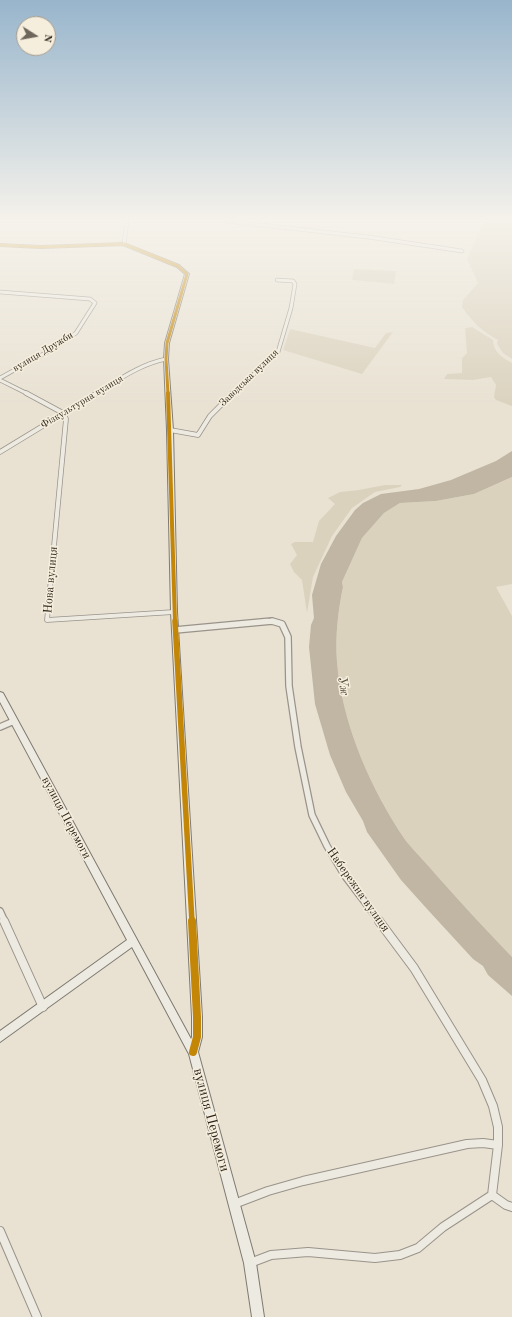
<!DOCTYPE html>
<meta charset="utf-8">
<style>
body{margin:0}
#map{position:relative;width:512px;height:1317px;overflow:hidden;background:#e9e2d3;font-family:"Old Standard TT",serif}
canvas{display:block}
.north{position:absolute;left:16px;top:16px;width:40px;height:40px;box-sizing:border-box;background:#f6eedd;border:1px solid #a69d8f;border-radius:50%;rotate:101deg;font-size:11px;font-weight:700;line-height:16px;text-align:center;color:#2d241b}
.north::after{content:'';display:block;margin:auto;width:14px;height:18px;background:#6f665b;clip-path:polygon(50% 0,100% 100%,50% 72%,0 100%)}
</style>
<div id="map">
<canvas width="512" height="1317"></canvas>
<div class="north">N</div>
</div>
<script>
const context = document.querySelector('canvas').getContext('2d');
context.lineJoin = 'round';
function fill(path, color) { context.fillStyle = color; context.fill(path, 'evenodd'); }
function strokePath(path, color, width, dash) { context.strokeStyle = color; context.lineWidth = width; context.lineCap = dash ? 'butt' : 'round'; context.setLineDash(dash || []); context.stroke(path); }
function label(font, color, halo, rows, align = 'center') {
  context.font = font + ' "Old Standard TT",serif'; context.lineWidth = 3; context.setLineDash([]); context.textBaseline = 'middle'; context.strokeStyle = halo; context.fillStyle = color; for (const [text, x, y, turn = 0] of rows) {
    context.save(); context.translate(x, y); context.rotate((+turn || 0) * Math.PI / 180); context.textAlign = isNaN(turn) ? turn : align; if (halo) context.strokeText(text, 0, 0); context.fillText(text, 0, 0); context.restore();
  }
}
fill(new Path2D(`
 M487,221H512V359L503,353L497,344L498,340C483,332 472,322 462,307L463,300L478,283L467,259L481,227Z
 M354,269L396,271L394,284L352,280Z
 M472,327L493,340C493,352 503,358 512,363V406L496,400L494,397L496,385L491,377L473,380L444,379L447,374L462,373V358L467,353L465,328Z
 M290,329L375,348L386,333L393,332L362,374L283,350Z
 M512,477V584L496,587L512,616V957C487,931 462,904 438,877C428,865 416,853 406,841C371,790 342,724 337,662C335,637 338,611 343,587L342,582L362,538L384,513L400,503L436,501L474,494Z
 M385,485H402L400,487L375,492L352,508L332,536L313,577L307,613L302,580L294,572L290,564L297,555L291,544L295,542H313L319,521L335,504L328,498L340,492L359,490Z`), '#dbd2be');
fill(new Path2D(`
 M512,451V477L474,494L436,501L400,503L384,513L362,538L342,582L343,587C338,611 335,637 337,662C342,724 371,790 406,841C416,853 428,865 438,877C462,904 487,931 512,957V996L488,975L483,966L473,959L428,910L401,880L367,832L363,821L346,792L330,755L315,704L309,647L311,625L314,618L312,595L321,564L336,536L355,510L363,503L381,494L419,489L451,480L496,461Z`), '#c0b6a3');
const streetFar3 = new Path2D(`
 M226,221L368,237L462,251
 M124,244L127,221
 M0,292L90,299L95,303L76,333L54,348L0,378
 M0,380L28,394
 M95,394C117,381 140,364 166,359
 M232,394L278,352L291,308L295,284L293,281L277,280`);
const streetFar2 = new Path2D(`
 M26,393L63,413L66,419L47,620L174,612
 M170,430L198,435L210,416L233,393
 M0,452L97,393
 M261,622H278`);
const streetFar1 = new Path2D(`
 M272,621L282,624L288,637L289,686L298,747L312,815L327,846L345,876L380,922
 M175,630L272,621
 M0,727L14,721
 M0,911L5,922`);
const street = new Path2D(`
 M4,921L43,1007
 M379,921L414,968L482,1080L493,1106L498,1127V1145L492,1195
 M234,1204L268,1191L303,1181L467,1144L483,1143L498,1145
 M0,1231L37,1317
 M250,1263L271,1255L308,1252L375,1258L400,1255L418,1248L443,1227L492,1195L506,1205L512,1207`);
const secondary = new Path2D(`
 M124,243L179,265L189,274L169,343L168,359L173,430L177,612L202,1017V1037L198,1052L256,1263L264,1317H252L244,1263L189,1054L132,947L0,1042V1031L127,940L0,702V692L3,693L191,1039L192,1037V1017L171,612L167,430L164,359L165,343L185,274L177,267L123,245L41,248L0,246V244L41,246Z`);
strokePath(streetFar3, '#99938a', 4.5);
strokePath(streetFar2, '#99938a', 5.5);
strokePath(streetFar1, '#99938a', 8);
strokePath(street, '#99938a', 10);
strokePath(secondary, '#7e7a71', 2);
strokePath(streetFar3, '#edeae2', 3);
strokePath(streetFar2, '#edeae2', 4);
strokePath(streetFar1, '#edeae2', 5.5);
strokePath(street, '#edeae2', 8);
fill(secondary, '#edeae2');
strokePath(new Path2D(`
 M0,245L41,247L124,244L178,266L187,274L167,343L166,359L168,394`), '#c48607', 3);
strokePath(new Path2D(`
 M168,393L175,622`), '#c48607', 4);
strokePath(new Path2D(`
 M175,621L192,922`), '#c48607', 5.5);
strokePath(new Path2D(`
 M192,921L197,1017V1037L193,1052`), '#c48607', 8);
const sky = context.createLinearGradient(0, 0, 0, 406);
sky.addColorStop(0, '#98b5cc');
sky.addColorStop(0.54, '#f5f2eb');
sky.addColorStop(1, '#f5f2eb00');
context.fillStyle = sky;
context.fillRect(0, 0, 512, 406);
label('10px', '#2d241b', '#f6eedd', [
 ["вулиця Дружби",43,352,-31],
 ["Заводська вулиця",249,378,-44],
 ["Фізкультурна вулиця",82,402,-31]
]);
label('12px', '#2d241b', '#f6eedd', [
 ["Нова вулиця",51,580,-85],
 ["вулиця Перемоги",66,818,62],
 ["Набережна вулиця",358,890,55]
]);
label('italic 13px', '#5a5044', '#f6eedd', [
 ["Уж",343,686,80]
]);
label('14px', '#2d241b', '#f6eedd', [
 ["вулиця Перемоги",211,1120,75]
]);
</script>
